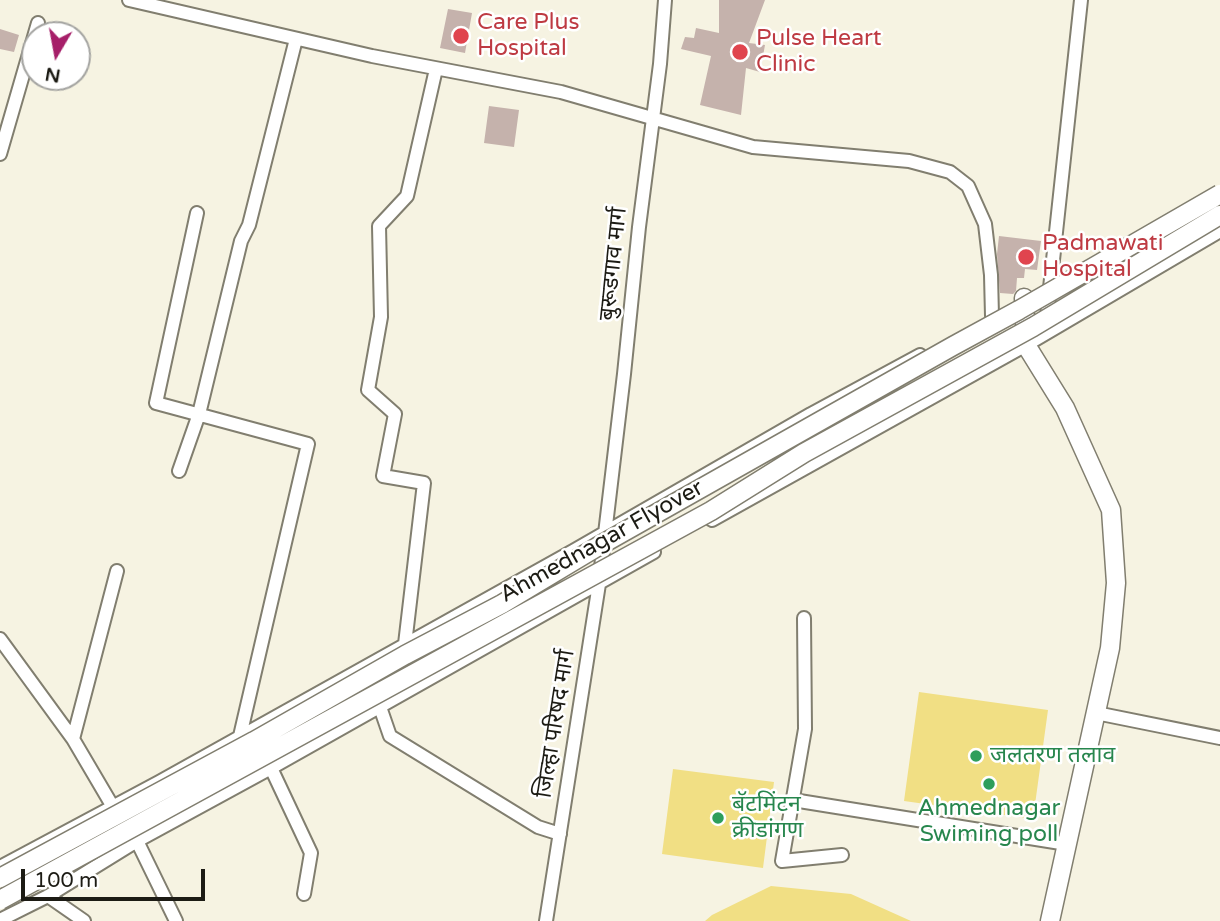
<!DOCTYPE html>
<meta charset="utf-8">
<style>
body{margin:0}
#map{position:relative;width:1220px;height:921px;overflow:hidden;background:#f6f3e2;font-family:"Varela Round",sans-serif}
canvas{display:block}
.north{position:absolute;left:21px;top:21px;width:70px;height:70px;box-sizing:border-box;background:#fff;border:2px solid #a4a4a1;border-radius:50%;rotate:190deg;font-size:19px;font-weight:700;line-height:28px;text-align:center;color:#1c1b14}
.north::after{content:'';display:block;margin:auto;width:24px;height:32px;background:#a61f69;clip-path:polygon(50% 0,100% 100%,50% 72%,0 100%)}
.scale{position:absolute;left:21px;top:869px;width:184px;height:32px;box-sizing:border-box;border:4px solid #1c1b14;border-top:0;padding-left:9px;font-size:21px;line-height:24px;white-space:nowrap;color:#1c1b14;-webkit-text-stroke:5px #fff;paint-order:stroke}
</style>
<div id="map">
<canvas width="1220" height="921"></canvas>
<div class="north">N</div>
<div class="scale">100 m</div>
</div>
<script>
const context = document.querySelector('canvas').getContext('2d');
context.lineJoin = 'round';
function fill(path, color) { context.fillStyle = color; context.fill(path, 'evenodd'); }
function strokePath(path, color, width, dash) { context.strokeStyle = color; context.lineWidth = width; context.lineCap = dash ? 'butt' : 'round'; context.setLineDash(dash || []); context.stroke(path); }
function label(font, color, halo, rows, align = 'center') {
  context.font = font + ' "Varela Round","Noto Sans Devanagari",sans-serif'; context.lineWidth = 5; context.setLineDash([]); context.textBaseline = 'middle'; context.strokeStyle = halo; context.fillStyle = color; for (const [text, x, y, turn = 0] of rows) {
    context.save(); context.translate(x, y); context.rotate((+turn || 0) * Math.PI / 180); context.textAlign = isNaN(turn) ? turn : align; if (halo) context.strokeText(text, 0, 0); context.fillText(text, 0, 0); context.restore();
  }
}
fill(new Path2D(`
 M919,692L1048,710L1033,819L904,801Z
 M673,769L774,782L763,868L662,854Z
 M771,886L851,894L911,921H705L712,915Z`), '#f1df84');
fill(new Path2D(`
 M719,0H765L749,43L765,45L760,72L746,68L741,115L700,105L711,56L681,49L685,37L694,38L696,28L719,33Z
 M448,9L472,13L465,53L440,48Z
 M0,29L19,35L14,52L0,49Z
 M489,106L519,110L514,147L484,143Z
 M999,236L1041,241L1037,270L1025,269L1024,278H1017L1016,291L1013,294L1000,293L997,254Z`), '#c5b2ac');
const minor = new Path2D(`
 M129,0L372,56L561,92L753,147L909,161L950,172L968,186L985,224L991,275L992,316
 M0,154L38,23
 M197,213L156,403L308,444L240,736
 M1046,325L1081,0
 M179,471L199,414L241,241L249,225L296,39
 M712,520L1026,345L1220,231
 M804,618L805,729L782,861L842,855
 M0,639L73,739L113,807
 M405,644L424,483L383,476L395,414L368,390L381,317L379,226L407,196L436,69
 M380,707L390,736L538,827L560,834
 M1096,713L1220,738
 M73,739L117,571
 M271,768L311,853L304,894
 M793,800L1067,844
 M137,841L176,921
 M0,867L159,782L573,551L811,414L920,355
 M48,896L84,921
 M0,920L48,896L137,841L271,768L654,552
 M546,921L599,584L624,374L639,227L660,64L665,0`);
const highway = new Path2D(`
 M1024,298L1026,345L1065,408L1111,510L1116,583L1110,648L1050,921`);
strokePath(minor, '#817e6f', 16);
strokePath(highway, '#817e6f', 21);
strokePath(minor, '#fff', 12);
strokePath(highway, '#fff', 18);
const highwayBridge = new Path2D(`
 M0,878L254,741L405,655L502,604L597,547L953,346L1019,310L1220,194
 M0,900L711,511L804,453L1033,327L1220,215`);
strokePath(highwayBridge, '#817e6f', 21, []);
strokePath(highwayBridge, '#fff', 18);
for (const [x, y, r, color] of [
 [461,36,9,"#e0444e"],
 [740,52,9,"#e0444e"],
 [1026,257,9,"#e0444e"],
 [976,756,7,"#2e9e5b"],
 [989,784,7,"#2e9e5b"],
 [718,818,7,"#2e9e5b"]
]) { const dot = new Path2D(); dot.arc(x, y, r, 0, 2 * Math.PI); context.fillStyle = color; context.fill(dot); strokePath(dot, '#fff', 2.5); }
label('23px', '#be3a42', '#fff', [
 ["Care Plus",477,23],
 ["Hospital",477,49],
 ["Pulse Heart",756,39],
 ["Clinic",756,65],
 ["Padmawati",1042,244],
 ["Hospital",1042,270]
], 'left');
label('23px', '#1c1b14', '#fff', [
 ["बुरूडगाव मार्ग",614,264,-84],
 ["Ahmednagar Flyover",602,542,-29],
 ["जिल्हा परिषद मार्ग",556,724,-81]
]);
label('23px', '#27864d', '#fff', [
 ["जलतरण तलाव",990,756],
 ["बॅटमिंटन",732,805],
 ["क्रीडांगण",732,831],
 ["Ahmednagar",989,809,"center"],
 ["Swiming poll",989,835,"center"]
], 'left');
</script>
